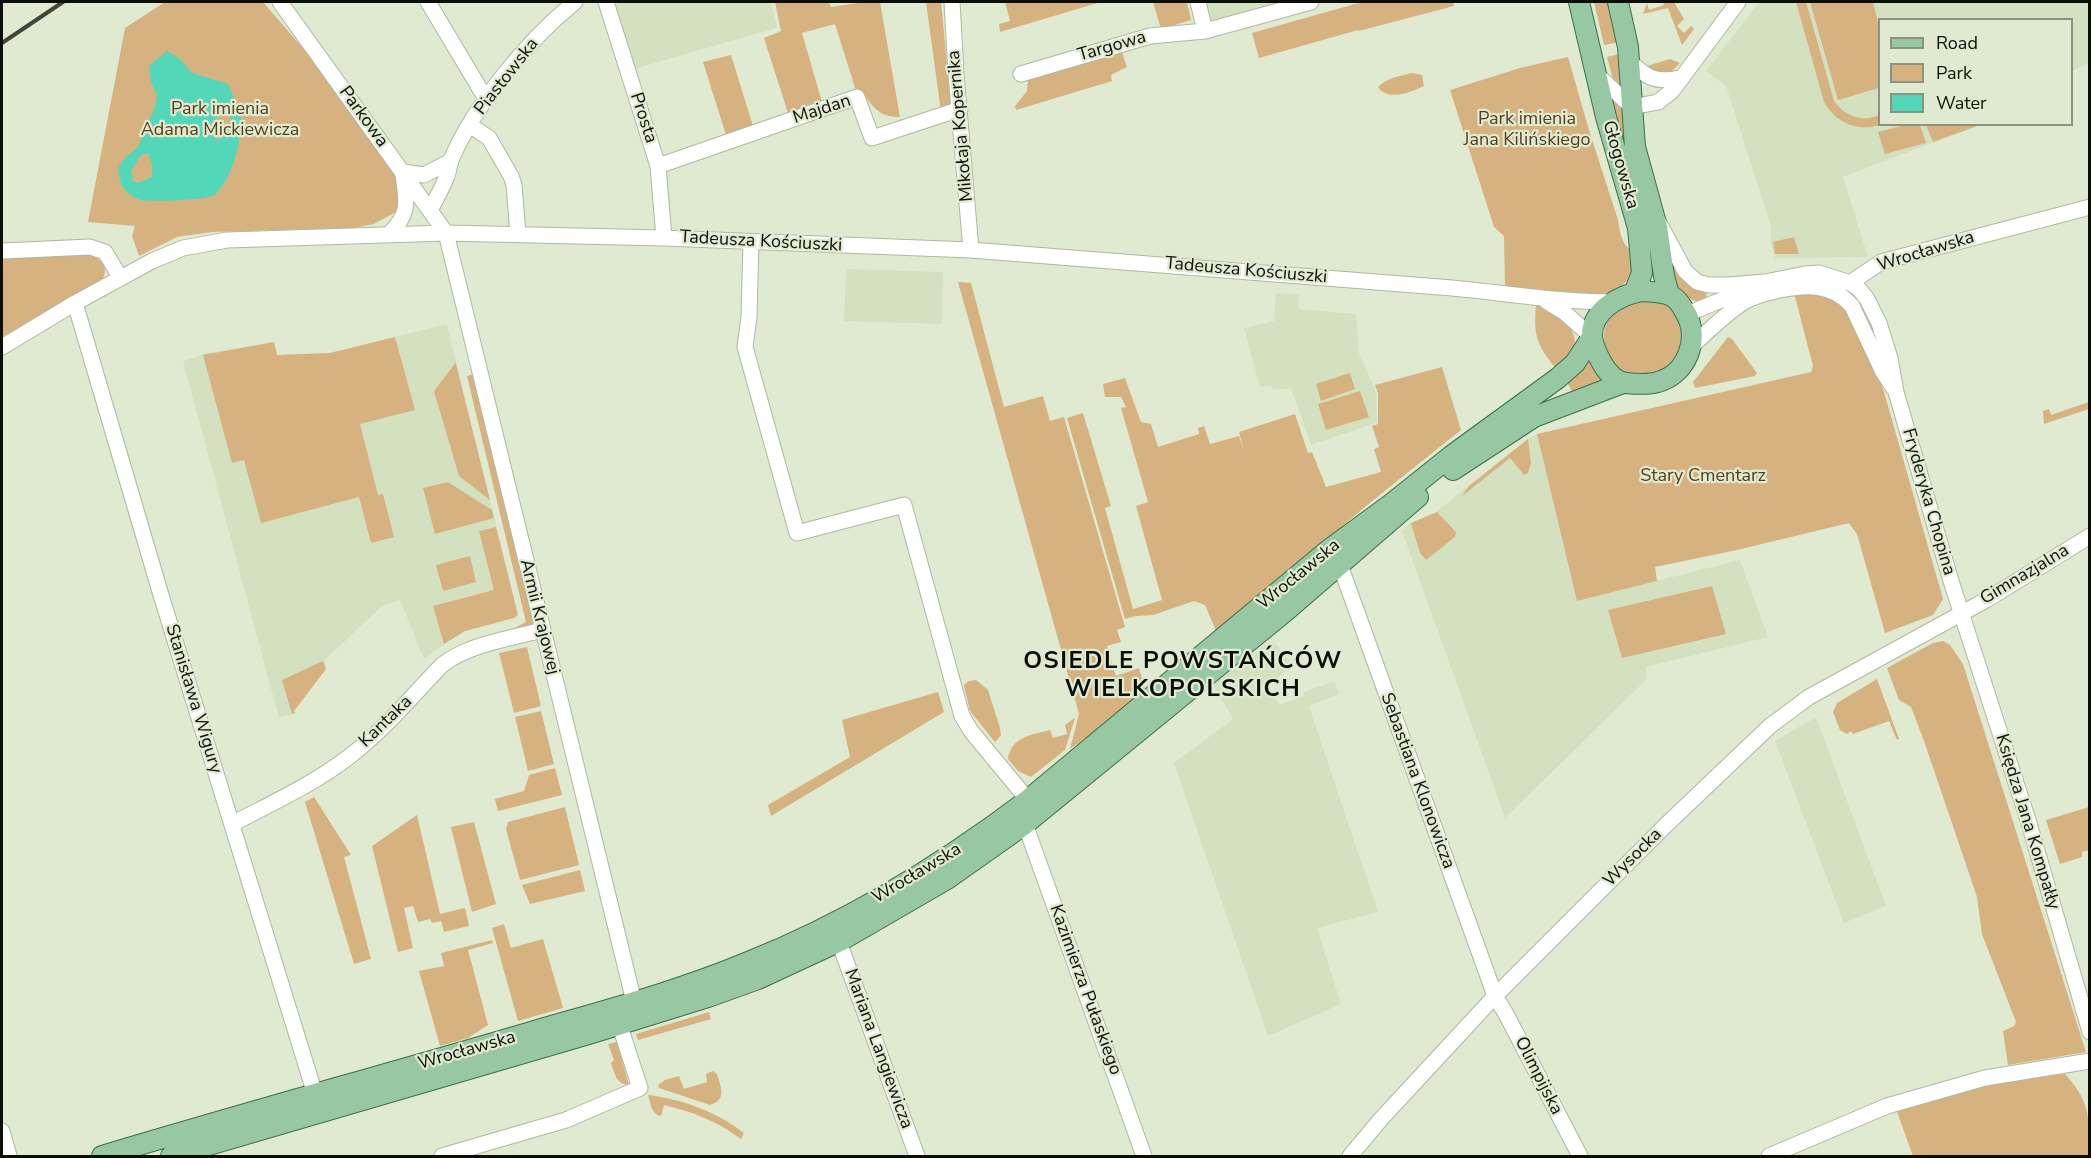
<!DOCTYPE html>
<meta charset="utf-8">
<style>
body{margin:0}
#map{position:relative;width:2091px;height:1158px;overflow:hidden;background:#e0ead0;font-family:"Nunito Sans",sans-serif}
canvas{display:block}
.frame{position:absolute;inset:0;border:3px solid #0c0f07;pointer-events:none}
.legend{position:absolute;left:1878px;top:18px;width:195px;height:108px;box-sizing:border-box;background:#e0ead0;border:2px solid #8b9280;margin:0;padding:8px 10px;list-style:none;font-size:18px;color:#0c0f07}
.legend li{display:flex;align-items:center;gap:12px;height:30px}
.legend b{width:30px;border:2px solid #8b9280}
</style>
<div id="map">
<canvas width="2091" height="1158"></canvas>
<div class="frame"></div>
<ul class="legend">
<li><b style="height:8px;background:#97c8a3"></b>Road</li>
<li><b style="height:16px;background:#d7b281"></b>Park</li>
<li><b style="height:16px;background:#52d7b9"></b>Water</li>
</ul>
</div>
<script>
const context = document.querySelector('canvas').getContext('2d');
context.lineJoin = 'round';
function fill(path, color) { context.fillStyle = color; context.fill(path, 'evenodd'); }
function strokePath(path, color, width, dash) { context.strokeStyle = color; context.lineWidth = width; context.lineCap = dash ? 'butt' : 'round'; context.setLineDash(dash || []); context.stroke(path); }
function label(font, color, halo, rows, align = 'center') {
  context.font = font + ' "Nunito Sans",sans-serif'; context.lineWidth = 4.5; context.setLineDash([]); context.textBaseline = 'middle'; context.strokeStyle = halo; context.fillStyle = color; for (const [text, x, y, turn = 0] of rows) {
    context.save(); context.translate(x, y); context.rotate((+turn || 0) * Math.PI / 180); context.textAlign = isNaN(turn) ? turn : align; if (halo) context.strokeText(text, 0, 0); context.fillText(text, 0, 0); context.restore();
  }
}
fill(new Path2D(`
 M606,2H771L777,28L627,71Z
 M1206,2H1283L1211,21Z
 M1759,2H2089V63L2072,71V20H1880V124L1980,125L1843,177L1868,257L1775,258L1771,243V226L1726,86L1706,71Z
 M846,269L943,272L942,324L844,321Z
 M1276,293L1299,295L1298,309L1356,314L1359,353L1376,392L1377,423L1311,445L1291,388L1273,390L1271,385L1260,387L1244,328L1274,321Z
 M447,324L518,615L514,618L465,631L444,644L424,659L400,600L382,606L324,661L326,669L294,711L295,713L279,718L183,361L207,353L274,342L277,355L330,353Z
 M1537,434L1577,601L1740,560L1768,637L1646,667L1647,679L1505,818L1402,531L1410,523L1436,512L1527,439Z
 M1270,641L1278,646L1293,665L1266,687L1280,705L1304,696V692L1334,681L1339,694L1309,706L1378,912L1317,928L1341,1004L1268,1036L1174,763L1233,719L1213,685Z
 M1816,717L1886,906L1844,923L1775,741Z`), '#d4e1c0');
fill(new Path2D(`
 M165,2H263L320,68L408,185L403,208L374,224L354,228L212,232L177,237L139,256L132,236L135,226L88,222L125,28Z
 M775,2H829L831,7L864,2H880L900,117C879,117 874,108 862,92L856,91L835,24L802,33L822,102L789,116L764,38L781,31Z
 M926,2H941L951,107L941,112Z
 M1005,2H1101L1000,32L999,24L1010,21Z
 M1153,2H1187L1191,20L1161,29Z
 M1362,2H1453L1454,6L1359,31L1358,30L1259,58L1252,33Z
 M1594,2H1610L1620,42L1604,45Z
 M1663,2H1674L1684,19L1677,26L1684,33L1691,26L1694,29L1682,45L1668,8L1643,14L1647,3L1649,10L1664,5Z
 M1796,2H1806L1834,101C1845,116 1862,123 1879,115L1880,125C1857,132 1836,123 1824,102Z
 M1810,2H1873L1879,26V88L1838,100Z
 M1121,49L1127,67L1111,75L1112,81L1016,110L1015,106L1027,91L1028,79Z
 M1622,53L1624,89L1613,79L1607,57Z
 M731,55L753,126L726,135L703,62Z
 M1568,57L1589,130L1618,220C1620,234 1622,245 1634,253L1636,262L1627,281L1620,287L1599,296L1505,289L1504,236L1494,227L1450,90L1520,68Z
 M1670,59L1680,63L1671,72L1656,73L1647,66Z
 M1412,73L1422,75L1424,86C1411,92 1388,102 1378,87C1386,78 1400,76 1412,73Z
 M1607,90L1625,103L1654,251L1648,252Z
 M1905,125H1920L1926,143L1885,154L1878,132Z
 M1926,125H1980L1933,142Z
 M1794,237L1799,254H1775L1773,242Z
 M2,254H91C99,258 108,265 104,276C101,285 15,329 2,337Z
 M1673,261C1679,278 1689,289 1706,293L1708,301C1694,305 1680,294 1674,281C1671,275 1671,268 1670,262Z
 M958,282L971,283L1004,407L1043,396L1050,421L1064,417L1125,627L1117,630L1121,642L1107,646L1116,676L1139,668L1145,689L1096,731L1070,749L1079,714Z
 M1824,292L1843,305L1869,350L1884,392L1943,599L1933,615L1885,633L1857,534L1849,523L1737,550L1655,567L1657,581L1577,601L1537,434L1811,372L1813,366L1794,293Z
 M1642,298C1650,300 1659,301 1665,304C1693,321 1683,363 1655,372C1647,375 1640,373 1632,373C1624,373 1621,374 1614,371C1605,349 1594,325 1621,310C1628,306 1636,304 1642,298Z
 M1536,305C1557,312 1578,325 1575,350L1558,371C1538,346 1533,339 1536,305Z
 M395,337L415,410L360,424L378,495L383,494L394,537L371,543L359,497L261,523L244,460L232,463L203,355L274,342L277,355L330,353Z
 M1728,337L1732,339L1757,373L1755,376L1695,388L1693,382Z
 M1590,352L1607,380L1573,393L1565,379Z
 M456,362V364L490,500L459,476L434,391Z
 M1442,367L1461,430L1366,506L1217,633L1205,605L1194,601L1153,615L1136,616L1125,619L1067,418L1083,413L1111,506L1105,508L1133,609L1162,600L1136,506L1148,502L1121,408L1126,407L1121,397H1105L1103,384L1125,378L1141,422L1151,424L1158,447L1199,434L1198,428L1204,426L1210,444L1239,436L1244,452L1239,432L1295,414L1308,453L1312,452L1326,487L1381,472L1374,449L1379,447L1372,426L1378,424V393L1375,385Z
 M1350,373L1355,389L1321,401L1316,384Z
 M474,374L535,626L442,661L440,656L471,640L513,629L526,622L467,376Z
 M1360,391L1369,417L1326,430L1318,404Z
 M2089,402V409L2044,424L2043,411L2049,409L2051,415Z
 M1528,439L1531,463L1528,473L1524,475L1510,458L1461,497L1469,486Z
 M448,482L492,510L494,518L435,534L423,488Z
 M1437,512L1456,532L1455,537L1426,560L1420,553L1411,523Z
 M496,527L518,615L514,618L465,631L444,644L433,606L494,590L479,531Z
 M470,556L476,582L443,591L436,565Z
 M1712,586L1726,634L1622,658L1608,610Z
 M1943,641L1950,645L1963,664L2086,1052L2008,1065L2003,1031L2014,1026L2016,1022L1982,934L1977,897L1923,738L1911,707L1899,700L1887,668L1933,643Z
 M527,647L541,706L514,713L499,653Z
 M323,661L326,669L294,711L295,713L292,714L282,680Z
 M1877,679L1899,739L1897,740L1889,721L1853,734L1851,731L1847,734L1840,730L1833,712L1837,703Z
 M976,680L988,690L1000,728L1001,735L995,742L970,711L964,685L969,681Z
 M938,692L944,712L771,816L768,805L850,757L842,720Z
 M541,711L554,764L528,771L515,717Z
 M1075,718L1065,750L1031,777L1018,771L1008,759C1011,737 1031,735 1050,730L1053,738L1067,734L1065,725Z
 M555,768L562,795L498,811L495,799L524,791L529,775Z
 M314,797L351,855L344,857L371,959L354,964L305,802Z
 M565,807L579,865L520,880L506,829L508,822Z
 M2089,807V850L2082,852V857L2060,864L2046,820Z
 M417,815L440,914L465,908L469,926L444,932L441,921L432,923L430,919L418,922L413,906L404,908L413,948L398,952L372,846Z
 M474,822L496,904L472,912L451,827Z
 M580,870L585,891L530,904L522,885Z
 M504,924L511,948L543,939L563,1008L518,1021L492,928Z
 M492,940L493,943L468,950L488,1025L468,1038L440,1046L419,971L444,966L441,953Z
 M709,1012L711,1019L638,1040L636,1034Z
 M617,1042L629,1085C616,1084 615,1074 611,1063L614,1060L608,1044Z
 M713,1071L717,1074C721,1087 727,1100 710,1105L659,1088L658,1085L665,1080L679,1076L684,1089L707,1082L706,1074Z
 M2065,1074C2091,1103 2089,1117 2089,1156H1913L1896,1109L1987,1083Z
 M648,1095C682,1099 717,1112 744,1133L741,1139C717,1121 693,1112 664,1105L661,1116C651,1114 651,1104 648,1095Z`), '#d7b281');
fill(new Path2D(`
 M167,51L179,58L192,73L228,84C231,91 241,113 241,118C243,139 231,182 214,195C207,200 151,202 141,200C136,199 128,193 125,190C120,184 119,176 118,168L126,157L139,146L143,133L155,108L157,95L151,82L149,66ZM225,110L231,119C230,129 226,135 219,140L212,136L210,125ZM148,153L152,165V177L138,183L133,181L131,171L141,155Z`), '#52d7b9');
const minor = new Path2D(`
 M280,2L446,233L636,1010
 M428,2L486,99
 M606,2L658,166L664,238
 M952,2L956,74L971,250
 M1198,2L1205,31
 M1629,61C1647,78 1655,83 1680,78
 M1595,73L1632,107L1658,102L1672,91L1738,2
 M1021,74L1150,36L1205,31L1311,2
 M471,126L489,138L511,176L514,185L518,234
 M658,166L857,97L872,138L960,109
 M403,172L424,175L451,161
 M430,211C435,200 442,189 446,178C449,172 449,166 451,160C475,104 528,40 575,2
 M1658,221L1685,271L1697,282L1709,285H1729L1765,282L1805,274L1819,273L1850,283L1859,289L1867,299L1879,323L1890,358L1896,392L1951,581L2028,820L2090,1032
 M389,234C410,214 407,202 403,175
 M751,242L749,317L745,347L797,533L904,505L962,716L971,731L1028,800L1025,824L1144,1156
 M2,251L90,247L105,252L120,277
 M1850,283L1881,262L2090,207
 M1546,301L1564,312L1592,337
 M75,303L161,595L315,1094
 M1687,314L1751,288
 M2,347L75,303L152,261L183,248L227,240L446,233L664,238L971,250L1452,288C1506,293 1558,302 1613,302
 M1691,347C1708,331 1725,314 1744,302C1755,295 1767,293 1780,290C1807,285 1832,283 1852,306L1883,372L1894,389
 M1340,565L1495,996L1506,1014L1580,1156
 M232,824C272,803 314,784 350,756C384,730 412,696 442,665C469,644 509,639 542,630
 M835,931L917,1156
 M2,1131L9,1156
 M442,1156L566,1120L640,1088L616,1014
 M1350,1156L1381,1119L1495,996L1667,824L1770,726L1809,697L1986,600L2090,536
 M1769,1156L1887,1106L1985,1078L2090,1061`);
const major = new Path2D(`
 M1579,2L1606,117L1638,228L1642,273L1634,293
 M1618,2L1628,47L1635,147L1657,227L1664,276L1669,295
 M1642,291C1651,292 1662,292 1670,295C1676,298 1682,306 1685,312C1701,338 1687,374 1658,382C1648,385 1636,384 1626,383C1614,381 1607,372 1602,363C1598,356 1593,345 1592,337C1591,310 1620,295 1642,291Z
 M1453,470L1534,417L1623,383
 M102,1156C245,1113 388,1074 531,1032C603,1011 676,992 746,963C847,923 942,865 1028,800L1331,548L1391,504L1451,456L1558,378L1575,363L1592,337
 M171,1156L589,1034L708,997L758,979L840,941L947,879L1025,824L1287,610L1418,497`);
strokePath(minor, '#afb8a0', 17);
strokePath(major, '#3a7045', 22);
strokePath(minor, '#fff', 15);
strokePath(major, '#97c8a3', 20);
strokePath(new Path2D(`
 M2,43L63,2`), '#42463a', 4);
label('18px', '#0c0f07', '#e0ead0', [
 ["Targowa",1112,47,-16],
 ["Piastowska",507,77,-52],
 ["Majdan",822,110,-18],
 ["Parkowa",363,117,54],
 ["Prosta",643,118,72],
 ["Mikołaja Kopernika",961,126,-95],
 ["Głogowska",1620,165,74],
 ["Tadeusza Kościuszki",761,242,3],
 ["Wrocławska",1926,252,-17],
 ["Tadeusza Kościuszki",1246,271,5],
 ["Fryderyka Chopina",1928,502,74],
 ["Wrocławska",1299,575,-39],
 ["Gimnazjalna",2025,575,-31],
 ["Armii Krajowej",539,617,76],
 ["Stanisława Wigury",193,699,73],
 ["Kantaka",386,722,-44],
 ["Sebastiana Klonowicza",1417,781,70],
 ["Księdza Jana Kompałły",2027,822,73],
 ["Wysocka",1633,858,-45],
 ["Wrocławska",917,874,-31],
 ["Kazimierza Pułaskiego",1085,990,70],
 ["Mariana Langiewicza",878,1049,70],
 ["Wrocławska",467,1051,-16],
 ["Olimpijska",1538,1076,63]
]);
label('18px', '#573e1a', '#e0ead0', [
 ["Park imienia",220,110],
 ["Adama Mickiewicza",220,131],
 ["Park imienia",1527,120],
 ["Jana Kilińskiego",1527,141],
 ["Stary Cmentarz",1703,477]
]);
context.letterSpacing = '1.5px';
label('bold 24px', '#0c0f07', '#e0ead0', [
 ["OSIEDLE POWSTAŃCÓW",1183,662],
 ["WIELKOPOLSKICH",1183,690]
]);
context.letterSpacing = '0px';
</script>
